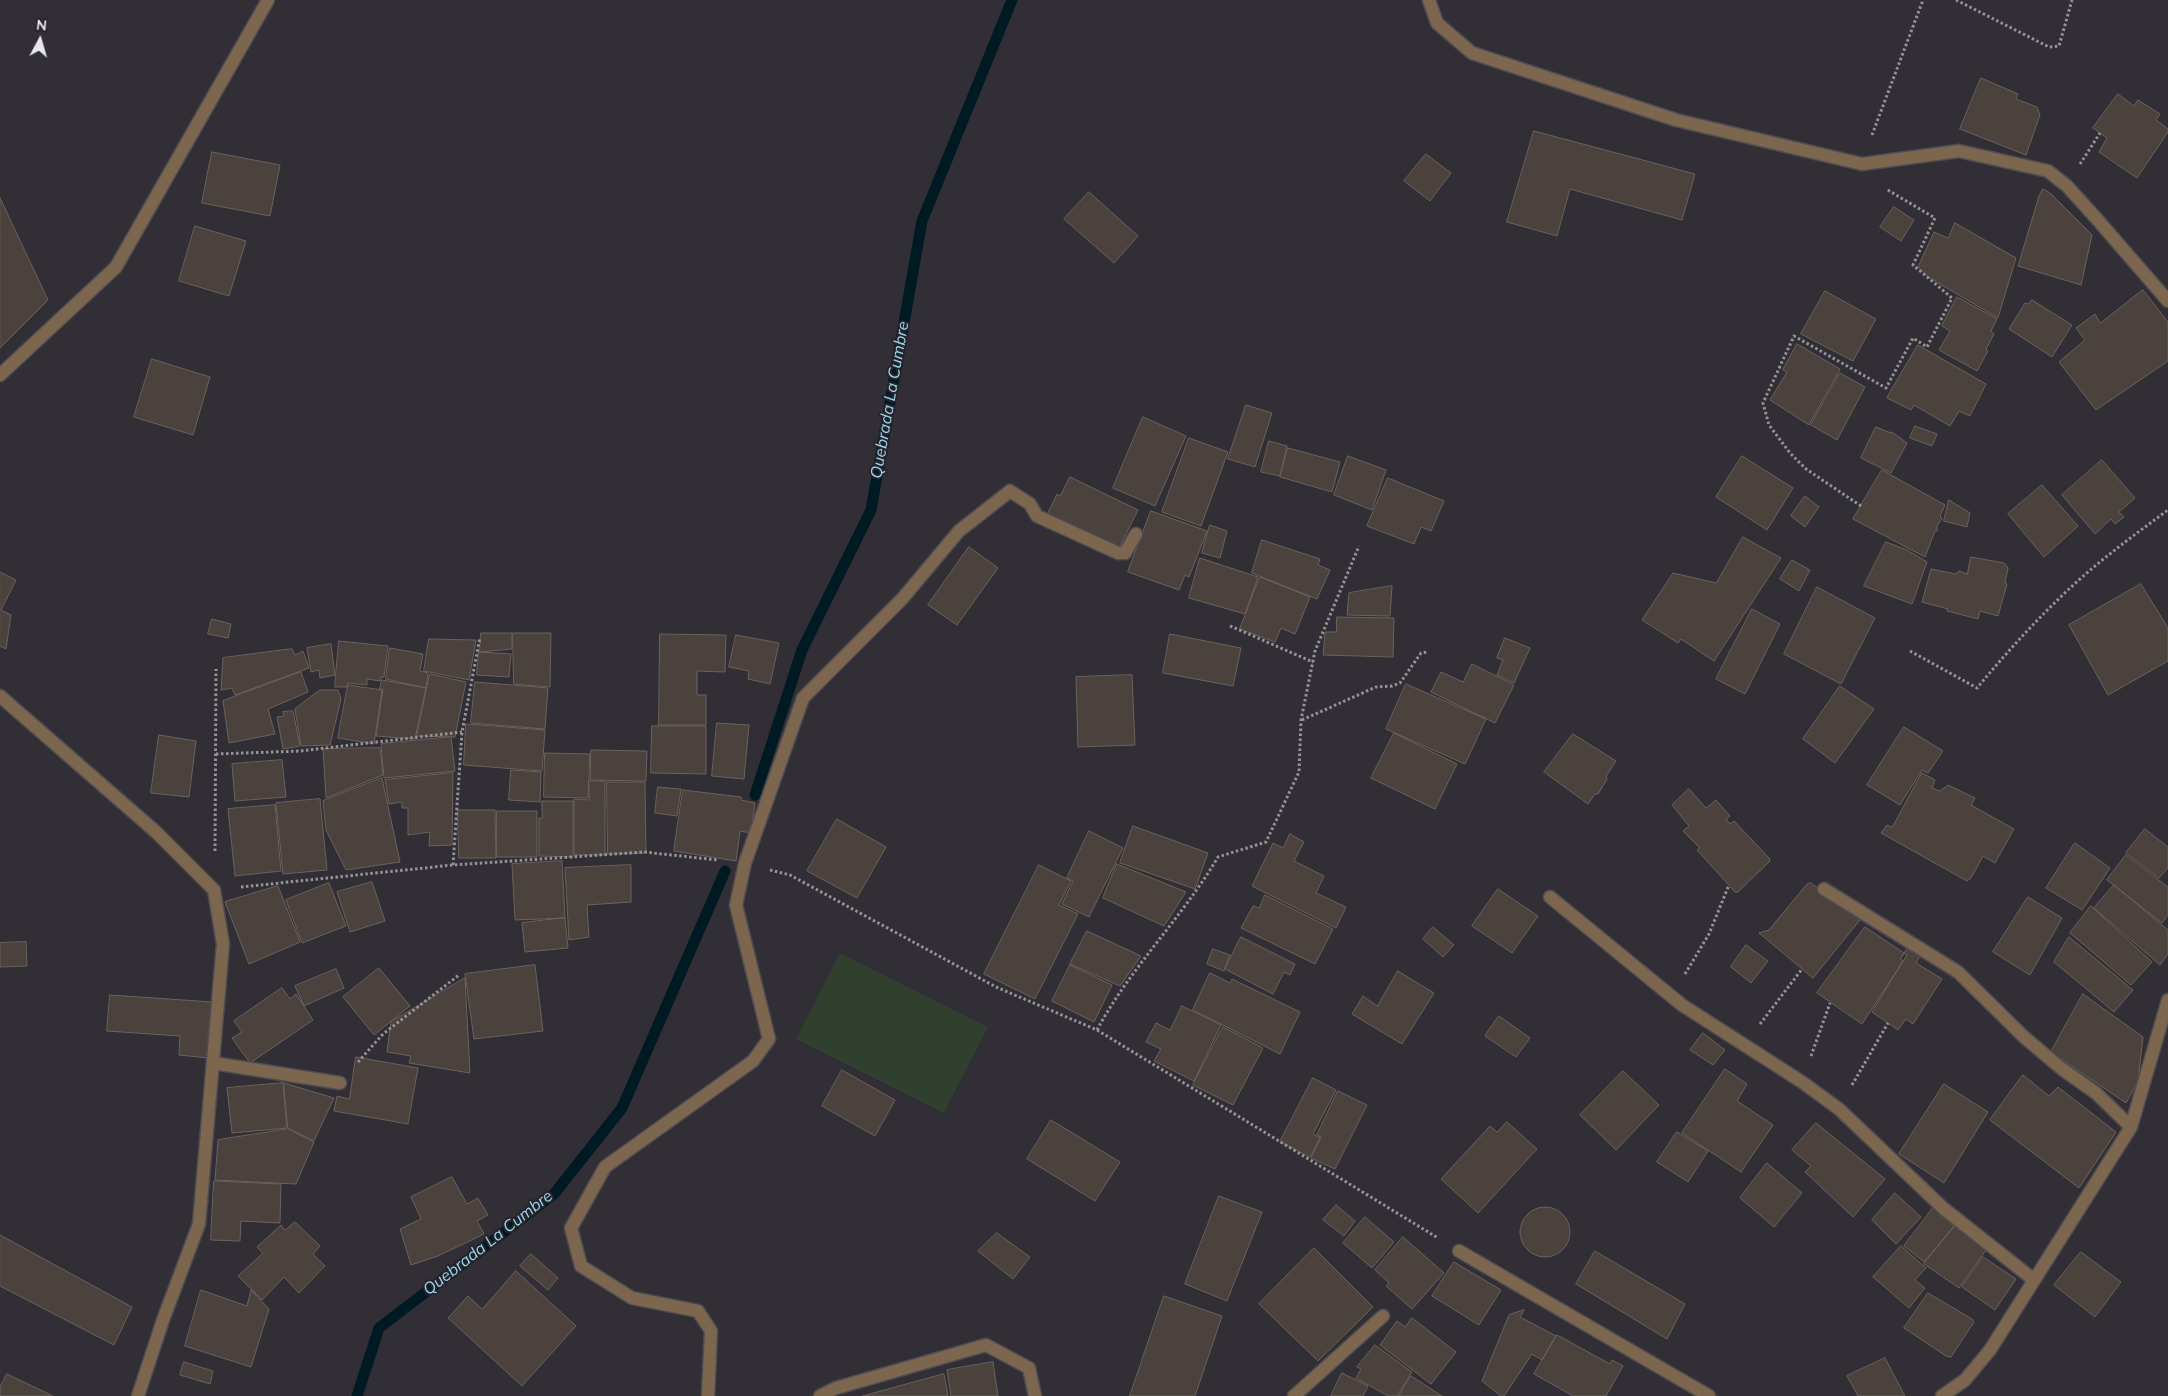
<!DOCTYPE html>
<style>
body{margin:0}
#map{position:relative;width:2168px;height:1396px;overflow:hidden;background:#312e36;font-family:Mulish,sans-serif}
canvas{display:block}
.north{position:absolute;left:15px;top:15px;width:50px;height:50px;-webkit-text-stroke:4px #27242c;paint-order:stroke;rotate:6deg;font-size:14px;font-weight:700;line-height:20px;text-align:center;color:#eae8ee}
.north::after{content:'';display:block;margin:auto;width:18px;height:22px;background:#eae8ee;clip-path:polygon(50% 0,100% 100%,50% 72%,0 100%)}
</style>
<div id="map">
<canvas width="2168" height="1396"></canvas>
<div class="north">N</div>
</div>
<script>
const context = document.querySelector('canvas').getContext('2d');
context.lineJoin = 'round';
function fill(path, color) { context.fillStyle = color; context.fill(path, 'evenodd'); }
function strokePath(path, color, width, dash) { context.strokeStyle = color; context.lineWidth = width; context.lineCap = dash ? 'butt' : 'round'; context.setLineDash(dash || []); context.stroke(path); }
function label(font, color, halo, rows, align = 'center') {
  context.font = font + ' Mulish,sans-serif'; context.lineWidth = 4; context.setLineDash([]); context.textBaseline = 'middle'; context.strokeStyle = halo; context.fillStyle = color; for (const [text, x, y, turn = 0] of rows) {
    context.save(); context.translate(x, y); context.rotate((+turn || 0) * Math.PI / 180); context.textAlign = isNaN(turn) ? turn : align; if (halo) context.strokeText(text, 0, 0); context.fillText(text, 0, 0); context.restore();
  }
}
fill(new Path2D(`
 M840,953L988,1027L944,1113L796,1039Z`), '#313f2f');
strokePath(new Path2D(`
 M755,795L802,650L871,510L922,221L1012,0
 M357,1396L379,1328L554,1194L622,1108L725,871`), '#001a24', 11);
const building = new Path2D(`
 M1981,78L2018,94L2016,99L2037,107L2040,115L2026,155L1960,129Z
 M2118,94L2134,106L2138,100L2160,114L2156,120L2168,129V132L2137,178L2099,152L2107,138L2093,128Z
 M1534,131L1695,174L1682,220L1570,189L1557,236L1507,222Z
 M212,152L280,165L270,216L202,203Z
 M1426,154L1451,173L1430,201L1404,181Z
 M2043,189L2050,193L2092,235L2081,285L2018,266L2039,196Z
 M1089,192L1138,236L1114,263L1064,219Z
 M0,198L48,300L0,348Z
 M1894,207L1914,220L1901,241L1880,227Z
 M1955,223L2016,258L1998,318L1928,277L1918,267L1934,232L1948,238Z
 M195,226L246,241L229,296L179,281Z
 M2143,290L2168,322V361L2096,410L2059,362L2085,340L2076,328L2095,314L2100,323Z
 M1825,291L1876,319L1853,361L1801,334Z
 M1957,297L1997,319L1991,331L1994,334L1986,349L1988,351L1977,371L1939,350L1950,331L1942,326Z
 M2032,300L2072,325L2052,357L2009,329L2025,303L2028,304Z
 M1797,344L1840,369L1809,425L1770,400L1787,372L1783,370Z
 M1918,345L1986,384L1970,416L1959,411L1950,426L1914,405L1911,410L1887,398Z
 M152,359L210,377L193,435L134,417Z
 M1840,373L1865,387L1837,440L1811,425Z
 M1246,405L1272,413L1255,467L1228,459Z
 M1143,417L1186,436L1155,506L1113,488Z
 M1915,426L1937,434L1932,446L1910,438Z
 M1876,427L1891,433L1892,432L1907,443L1891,473L1861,458Z
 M1189,438L1228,452L1201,526L1162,512Z
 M1269,441L1287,446L1280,476L1261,472Z
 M1288,448L1340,462L1332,492L1280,477Z
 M1348,456L1386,470L1372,510L1334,495Z
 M1742,456L1793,488L1767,530L1716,497Z
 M2102,460L2135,498L2119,512L2124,517L2115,524L2111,519L2095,534L2062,495Z
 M1882,470L1945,505L1940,516L1942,518L1937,526V531H1935L1925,557L1853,519Z
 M1070,477L1138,510L1118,550L1047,515L1057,494L1060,496Z
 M1388,478L1444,501L1431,531L1421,527L1414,544L1367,526Z
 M2042,485L2078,526L2044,557L2008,514Z
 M1805,496L1819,507L1805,527L1791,516Z
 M1949,500L1970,513L1967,527L1944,521Z
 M1151,511L1207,531L1189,577L1185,575L1179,590L1128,572Z
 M1210,525L1227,531L1220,558L1202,553Z
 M1743,537L1781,558L1714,661L1681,639L1678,643L1642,620L1673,573L1716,583Z
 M1262,540L1320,559L1318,565L1330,570L1317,599L1252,573Z
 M1886,542L1907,550L1927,562L1912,604L1864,586Z
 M969,547L998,568L957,625L928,605Z
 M1971,557L2004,563L2008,568L2005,583L2007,584L1998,616L1980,611L1978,619L1947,611L1948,609L1922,602L1931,569L1956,574L1959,571L1967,574Z
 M1200,558L1258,577L1245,614L1189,598Z
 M1792,560L1810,570L1799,591L1780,579Z
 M0,572L16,580L1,610L11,615L6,649L0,646Z
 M1260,577L1310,597L1295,634L1281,628L1275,642L1240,629Z
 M2141,584L2168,628V661L2108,695L2069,625Z
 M1392,586L1390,616L1347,615L1349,593Z
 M1817,587L1875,618L1841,684L1784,654Z
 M1752,609L1780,624L1745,694L1716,679Z
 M1337,617L1394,618L1393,657L1323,655L1325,632H1336Z
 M212,619L231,624L228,638L208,634Z
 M481,633H512V649L480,652Z
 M513,633H551L550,687L514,684Z
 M660,634L726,635L725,672L697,671V695H706V725H659Z
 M1170,634L1241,648L1233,686L1163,673Z
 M736,635L779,643L770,684L748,679L749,671L729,667Z
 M1505,638L1530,648L1514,683L1497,675L1503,660L1497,658Z
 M429,639L476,640L469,680L424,671Z
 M339,641L388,646L384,677H381L380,681L367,679V685L348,683L347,687H335Z
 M331,644L335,675L320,678L319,670L311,672L307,648Z
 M390,648L423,654L420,671L428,673L426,688L386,679Z
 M292,649L295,655L303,651L309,668L235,695L232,688L221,690L223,658Z
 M479,652L511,654L509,677L477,675Z
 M1472,664L1514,685L1495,723L1431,692L1441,672L1463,682Z
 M301,672L308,692L268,709L275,734L229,743L223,701Z
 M430,674L466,682L455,737L417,736Z
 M1132,675L1135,745L1078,747L1076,677Z
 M382,680L426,688L415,739L376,736L383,689H380Z
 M475,682L548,688L545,729L471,723Z
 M1406,684L1486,719L1465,764L1386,729Z
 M348,685L382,690L374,744L338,738Z
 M1840,686L1874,709L1835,763L1803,739Z
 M320,690H338L341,699L330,745L301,746L295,709Z
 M293,711L300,746L283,749L277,717L284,716L283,712Z
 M717,723L749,725L744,779L712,776Z
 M466,724L545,730L542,771L464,765Z
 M652,726H706V774L651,773Z
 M1904,727L1943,751L1928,773L1922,770L1900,805L1867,785Z
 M1394,733L1457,764L1435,809L1371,778Z
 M1573,734L1616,761L1606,776L1607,779L1598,794H1595L1588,804L1544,772Z
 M159,735L196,741L189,797L151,793Z
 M451,737L455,771L384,778L381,744Z
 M380,748L383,775L326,798L323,749Z
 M591,750L647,751L646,781L591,780Z
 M545,753L590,754L588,798L544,797Z
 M282,760L286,797L235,801L232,764Z
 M511,770L541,772L540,802L509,800Z
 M453,773L452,845L429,846L430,832L408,835V808H402V802L389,804L385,780Z
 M1922,773L1935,780L1932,788L1940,791L1948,785L1975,798L1971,805L2014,829L1995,863L1983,856L1971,878L1967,881L1881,833L1887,825L1892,827Z
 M382,778L400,862L346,870L326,830L323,801Z
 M589,781H605V855H574V799L589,800Z
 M607,782H645L646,853L608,854Z
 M658,787L681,789L677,816L655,813Z
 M1689,789L1706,808L1716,800L1730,816L1726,819L1730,824L1734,821L1770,859L1769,862L1738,892H1735L1697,850L1700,848L1683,831L1689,826L1672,805Z
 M683,790L741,797V800L755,803L751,833L740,831L736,861L674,851Z
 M320,799L327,870L283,874L276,803Z
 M542,801H573V857L539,856V818H542Z
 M275,805L281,871L235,876L228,809Z
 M458,810H495L496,858H459Z
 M497,811H537V857H497Z
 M837,819L886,847L857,898L807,871Z
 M1133,826L1208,853L1195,889L1120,863Z
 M2145,829L2168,847V868L2159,878L2126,853Z
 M1089,831L1123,848L1089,917L1062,904L1073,881L1067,878Z
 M1290,834L1304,842L1294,861L1324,876L1316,893L1346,907L1336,928L1252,886L1273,843L1283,848Z
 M2075,843L2110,868L2082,910L2046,888Z
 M2126,855L2168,887V915L2162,923L2107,880Z
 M562,861L565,918L515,920L512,864Z
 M1117,864L1186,892L1164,926L1103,898Z
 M631,865V902L587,905L589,937L569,940L565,868Z
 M1039,865L1071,881L1059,905L1078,914L1035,999L984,974Z
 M372,882L385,921L350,932L337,892Z
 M329,883L346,926L302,943L286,900Z
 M1811,883L1860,920L1813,978L1759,933L1769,930L1807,884Z
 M2114,885L2168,930V954L2160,965L2094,908Z
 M278,886L300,942L249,964L225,902Z
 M1498,889L1538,916L1512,953L1472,926Z
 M1265,895L1333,929L1315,964L1241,928L1253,906L1259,908Z
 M2028,897L2062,918L2030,975L1993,952Z
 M2091,906L2152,962L2131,985L2070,933Z
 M565,918L568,948L525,952L522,923Z
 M1433,927L1454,945L1443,957L1423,939Z
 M1865,927L1907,955L1862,1024L1817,993Z
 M1087,931L1141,956L1120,986L1070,964Z
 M1241,937L1295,964L1290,975L1284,972L1273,994L1225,969Z
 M2069,937L2133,990L2114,1012L2054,962Z
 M26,942L27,966L0,967V943Z
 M1746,945L1768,961L1751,983L1731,967Z
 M1213,949L1230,955L1224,971L1207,964Z
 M1907,949L1920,956L1916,963L1942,979L1913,1024L1906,1019L1898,1030L1872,1012L1903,961L1901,959Z
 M535,965L543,1031L474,1039L465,974Z
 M1070,965L1112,985L1094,1022L1052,1001Z
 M379,968L410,1006L374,1035L343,997Z
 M336,969L344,988L304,1006L295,986Z
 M1398,971L1434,993L1402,1044L1352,1014L1363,996L1377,1006Z
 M1210,973L1230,983L1232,979L1300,1012L1280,1054L1193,1010Z
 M465,978L470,1073L409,1063L411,1056L387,1052L391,1022Z
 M282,988L290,999L296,994L313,1020L250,1063L232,1038L242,1032L234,1021Z
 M2083,994L2143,1037L2138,1081L2126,1103L2051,1052Z
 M110,995L212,1002L208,1058L179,1055L180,1036L107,1031Z
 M1182,1006L1221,1025L1194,1081L1154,1061L1161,1049L1146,1042L1156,1023L1170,1030Z
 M1499,1016L1530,1038L1516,1057L1485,1036Z
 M1223,1027L1263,1048L1233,1105L1193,1085Z
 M1703,1033L1725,1050L1713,1065L1690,1050Z
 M356,1057L418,1068L408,1124L334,1111L337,1096L349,1099Z
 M1725,1069L1747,1084L1737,1101L1773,1125L1741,1172L1682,1133Z
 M842,1070L895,1100L875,1136L822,1106Z
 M1623,1071L1659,1105L1616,1150L1580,1115Z
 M2023,1075L2049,1096L2058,1087L2116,1132L2079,1188L1990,1120Z
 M1313,1078L1336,1090L1313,1134L1320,1138L1310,1157L1280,1142Z
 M283,1083L287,1128L232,1133L227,1088Z
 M284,1083L334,1098L314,1141L288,1128Z
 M1944,1084L1988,1112L1944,1183L1899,1154Z
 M1338,1091L1367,1105L1335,1169L1311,1158L1321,1137L1317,1135Z
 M1051,1120L1120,1162L1095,1201L1027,1159Z
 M1507,1122L1537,1149L1478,1213L1441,1179L1490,1126L1497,1132Z
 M1816,1123L1885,1179L1853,1217L1805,1172L1811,1166L1792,1150Z
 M288,1129L314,1142L296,1184L215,1180L218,1140Z
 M1677,1132L1708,1151L1688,1182L1657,1162Z
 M1767,1163L1802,1193L1774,1227L1740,1198Z
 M452,1177L467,1204L478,1198L488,1215L477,1221L484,1234L438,1256L411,1265L400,1229L421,1219L411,1197Z
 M214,1181L281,1184L280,1223L241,1221L240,1241L211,1240Z
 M1895,1193L1921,1217L1896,1244L1872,1220Z
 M1219,1196L1262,1212L1227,1301L1185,1284Z
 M1336,1205L1355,1221L1344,1236L1323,1220Z
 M1520 1232a25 25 0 1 1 50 0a25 25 0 1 1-50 0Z
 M1933,1208L1954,1226L1924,1262L1904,1246Z
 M1365,1217L1394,1242L1372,1268L1343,1243Z
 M295,1222L320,1246L313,1254L325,1266L299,1293L284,1277L262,1300L238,1276L263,1253L257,1247L281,1225L285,1230Z
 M1956,1225L1986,1250L1959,1288L1924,1264Z
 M997,1233L1030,1257L1013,1279L978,1251Z
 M0,1235L132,1307L114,1345L0,1286Z
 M1403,1237L1444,1273L1412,1309L1386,1286L1389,1283L1375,1270Z
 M1901,1246L1926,1268L1915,1280L1925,1288L1909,1308L1873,1277Z
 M1314,1248L1373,1307L1318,1361L1259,1304Z
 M1595,1251L1685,1304L1667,1339L1576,1284Z
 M2081,1252L2121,1282L2095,1317L2054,1285Z
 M531,1254L558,1278L548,1290L520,1266Z
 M1983,1257L2016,1279L1995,1310L1962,1287Z
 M1454,1262L1501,1290L1479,1325L1432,1296Z
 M516,1271L576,1326L522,1386L448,1318L468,1296L482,1309Z
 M201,1290L247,1306L251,1290L269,1309L251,1367L185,1346Z
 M1928,1293L1972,1319L1974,1322L1951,1357L1946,1356L1904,1328Z
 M1164,1296L1222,1316L1195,1396H1130Z
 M1524,1310L1520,1317L1556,1336L1542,1360L1532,1354L1504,1396H1501L1482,1381L1509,1315Z
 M1412,1318L1456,1352L1431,1384L1380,1345L1397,1321L1405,1327Z
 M1557,1335L1610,1364L1612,1360L1623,1366L1606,1396H1573L1534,1374Z
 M1375,1345L1412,1372L1397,1396H1388L1356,1378L1361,1369L1357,1367Z
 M1885,1358L1905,1396H1858L1847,1376Z
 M184,1362L213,1371L210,1384L180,1375Z
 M993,1362L998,1396H951L947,1370Z
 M1342,1373L1368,1386L1363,1396H1331Z
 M7,1374L53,1396H0V1387Z
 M944,1374L948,1396H863Z
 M1411,1376L1442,1396H1399Z`);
fill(building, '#4b423d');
strokePath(building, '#6b625d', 1);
const minor = new Path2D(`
 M1429,0L1437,23L1472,53L1676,120L1862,164L1959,151L2048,171L2067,186L2096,218L2168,301
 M0,375L116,267L268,0
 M0,696L156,832L214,890L223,944L199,1224L163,1320L138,1396
 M1824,889L1958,972L2024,1037L2062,1069L2096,1093L2131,1127
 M1550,897L1682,1005L1802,1082L1839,1109L1943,1208L2034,1280
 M213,1063L340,1083
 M1459,1251L1709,1396
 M708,1396L711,1331L698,1311L632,1298L581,1266L571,1228L605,1167L753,1061L769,1039L736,905L745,863L803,698L902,599L959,531L1010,491L1030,504L1037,516L1118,553H1125L1136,534
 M820,1396L836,1388L986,1345L1029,1368L1035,1396
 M1294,1396L1383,1316
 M1942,1396L1965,1380L1990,1350L2131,1127L2168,1000`);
strokePath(minor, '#4f4c53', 15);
strokePath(new Path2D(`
 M1956,0L2049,47L2059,46L2072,0
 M1872,135L1923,0
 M2080,164L2100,133
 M1861,506L1806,469L1790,453L1769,425L1763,403L1794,336L1886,388L1913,338L1927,347L1952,298L1913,265L1935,218L1886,189
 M1230,626L1313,662
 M1910,651L1977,688C2006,653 2036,620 2069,589C2100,560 2134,535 2168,510
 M1302,720L1376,687L1392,686L1400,683L1421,653L1428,652
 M216,754L300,751L462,732
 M215,851L216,669
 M453,865L462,732L480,637
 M770,870L790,875L996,987L1097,1030L1438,1238
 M241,887L453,865L644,852L718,860
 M1685,974L1709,934L1729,885
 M1760,1024L1802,969
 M1097,1030C1130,968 1182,918 1218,857L1266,842L1299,772L1301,720L1315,651L1359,546
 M1811,1056L1830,1003
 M358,1062L383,1034L459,975
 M1852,1085L1888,1023`), '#959299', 3, [2.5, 2.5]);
strokePath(minor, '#7c664e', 12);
label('italic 16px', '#99d7ef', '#27242c', [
 ["Quebrada La Cumbre",890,400,-80],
 ["Quebrada La Cumbre",488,1243,-38]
]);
</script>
